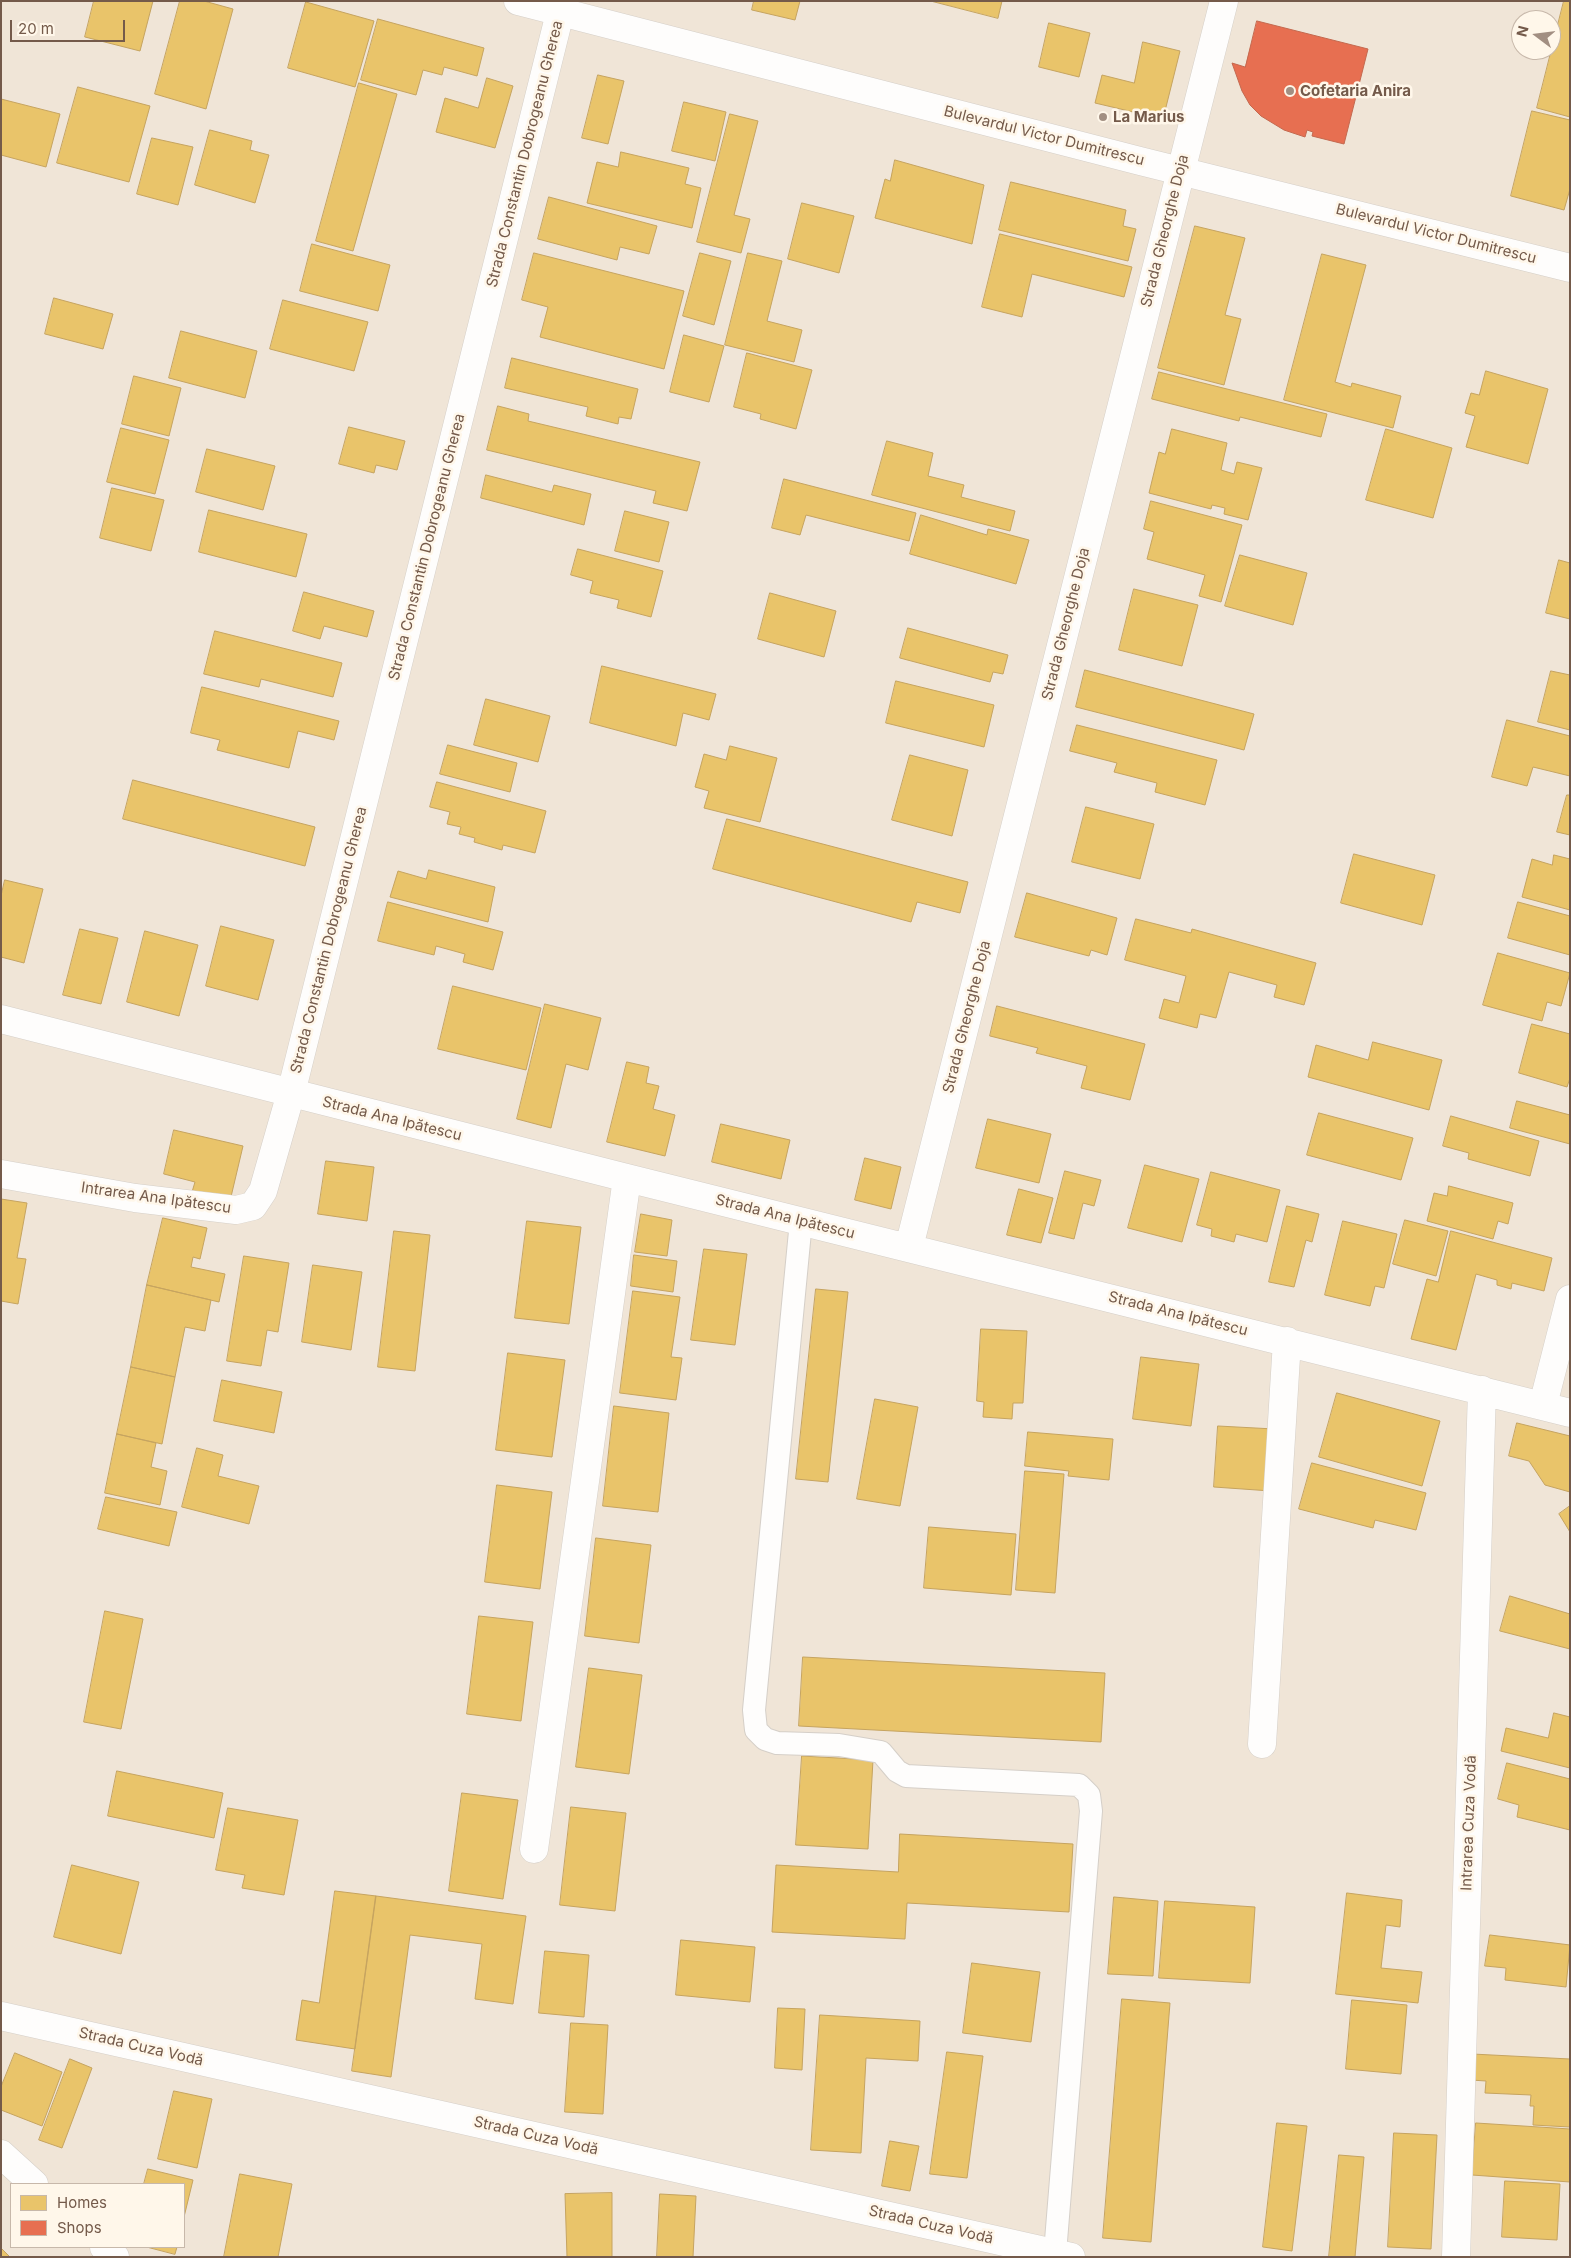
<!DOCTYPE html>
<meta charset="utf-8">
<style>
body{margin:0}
#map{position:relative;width:1571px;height:2258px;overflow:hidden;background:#f6f2ea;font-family:Inter,sans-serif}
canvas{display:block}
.frame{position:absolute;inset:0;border:2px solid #745a4a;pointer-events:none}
.legend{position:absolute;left:10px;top:2183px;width:175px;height:65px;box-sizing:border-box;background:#fff7ea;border:1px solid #c7b8aa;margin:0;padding:6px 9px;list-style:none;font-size:15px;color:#745a4a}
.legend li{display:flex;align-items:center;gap:10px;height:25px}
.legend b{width:25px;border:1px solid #c7b8aa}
.north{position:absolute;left:1511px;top:10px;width:50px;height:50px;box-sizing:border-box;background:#fff7ea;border:1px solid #c7b8aa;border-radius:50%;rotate:285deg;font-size:14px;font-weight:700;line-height:20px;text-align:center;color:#745a4a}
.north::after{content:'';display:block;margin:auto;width:18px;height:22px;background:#a28f82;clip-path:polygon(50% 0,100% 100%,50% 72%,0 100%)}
.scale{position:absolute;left:10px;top:20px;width:115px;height:22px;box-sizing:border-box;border:2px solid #745a4a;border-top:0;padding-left:6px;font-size:15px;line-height:18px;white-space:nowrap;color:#745a4a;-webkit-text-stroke:4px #fff7ea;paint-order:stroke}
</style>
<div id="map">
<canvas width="1571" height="2258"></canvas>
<div class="frame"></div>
<ul class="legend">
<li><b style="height:14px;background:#e9c46a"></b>Homes</li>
<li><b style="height:14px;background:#e76f51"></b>Shops</li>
</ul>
<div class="north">N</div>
<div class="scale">20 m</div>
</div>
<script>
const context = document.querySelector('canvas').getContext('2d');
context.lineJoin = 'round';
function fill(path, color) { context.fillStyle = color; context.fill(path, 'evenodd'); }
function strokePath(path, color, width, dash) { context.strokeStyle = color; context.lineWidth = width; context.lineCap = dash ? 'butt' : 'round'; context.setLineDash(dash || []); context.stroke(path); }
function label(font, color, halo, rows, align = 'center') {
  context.font = font + ' Inter,sans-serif'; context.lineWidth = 5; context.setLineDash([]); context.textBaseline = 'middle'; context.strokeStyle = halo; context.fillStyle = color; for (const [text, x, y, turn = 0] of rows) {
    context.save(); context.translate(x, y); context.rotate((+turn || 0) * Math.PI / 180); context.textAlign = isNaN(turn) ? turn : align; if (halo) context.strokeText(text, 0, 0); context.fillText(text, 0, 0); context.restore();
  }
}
fill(new Path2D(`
 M1,1H1570V2257H1ZM1521,20H1551V50H1521ZM11,2184H184V2247H11Z`), '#f0e5d7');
const homes = new Path2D(`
 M94,1H153L140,51L85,37Z
 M180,1H204L233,9L206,109L155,94Z
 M754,1H800L795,20L752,10Z
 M931,1H1002L998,18Z
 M1564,1H1570V117L1537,108Z
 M306,2L374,21L355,87L288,68Z
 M378,19L484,48L477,76L444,67L442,75L423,70L416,95L361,80Z
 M1049,23L1090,33L1079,77L1039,67Z
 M1143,42L1180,51L1163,119L1095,103L1102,75L1134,83Z
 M598,75L624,81L608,144L582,138Z
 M487,78L513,86L495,148L436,132L445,98L478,108Z
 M359,83L397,94L353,251L316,241Z
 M78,87L150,106L129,182L57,163Z
 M1,99L60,114L46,167L1,155Z
 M684,102L726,112L715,161L672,151Z
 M1532,111L1570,120V189L1564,210L1511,196Z
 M730,114L758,121L734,215L750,219L741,253L697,242Z
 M210,130L252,141L250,150L269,155L255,203L195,185Z
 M152,138L193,147L178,205L137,194Z
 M621,152L689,168L685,184L701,188L692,228L587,203L597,162L618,167Z
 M895,160L984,185L972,244L875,218L885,179L890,181Z
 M1011,182L1126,210L1123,226L1136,229L1128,261L999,230Z
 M549,197L657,226L649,254L620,247L617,260L538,239Z
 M802,203L854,216L839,273L788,259Z
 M1195,226L1245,238L1225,315L1241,319L1224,385L1158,368Z
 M1000,234L1132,267L1124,297L1032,274L1022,317L982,307Z
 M312,244L390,265L378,311L300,291Z
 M534,253L684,291L664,369L540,337L548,307L522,300Z
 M700,253L731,261L714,325L683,316Z
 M748,253L782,261L767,321L802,330L794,362L725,345Z
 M1322,254L1366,265L1335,382L1351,387L1352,383L1401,396L1393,428L1284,400Z
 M54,298L113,314L103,349L45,334Z
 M283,300L368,322L354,371L270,349Z
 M181,331L257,351L245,398L169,378Z
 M684,335L724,346L709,402L670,392Z
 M747,353L812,370L796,429L760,419L761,414L734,407Z
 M512,358L638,389L631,419L619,417L618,424L586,416L588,407L505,388Z
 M1486,371L1548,389L1528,464L1466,447L1475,416L1465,413L1471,393L1479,395Z
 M1159,372L1327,414L1321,437L1240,417L1239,421L1152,399Z
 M134,376L181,388L169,436L122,424Z
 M498,406L529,414L528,421L700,462L687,511L653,503L656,491L487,450Z
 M349,427L405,441L397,470L376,465L374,473L339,464Z
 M121,428L169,440L155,494L107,482Z
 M1172,429L1227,443L1221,470L1234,474L1237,462L1262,468L1248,520L1224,514L1225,508L1212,505L1211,509L1149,493L1159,452L1165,454Z
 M1386,429L1452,448L1433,518L1366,500Z
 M887,441L933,453L928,476L964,485L961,497L1015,511L1010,531L872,495Z
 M207,449L275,466L263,510L196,492Z
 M486,475L552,492L554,485L591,494L584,525L481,498Z
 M784,479L916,513L909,541L806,515L800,535L772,528Z
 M112,488L164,500L151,551L100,538Z
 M1151,501L1242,525L1221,602L1199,596L1205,575L1147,559L1154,532L1144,529Z
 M209,510L307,534L296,577L199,552Z
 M625,511L669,522L659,562L615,551Z
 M921,515L987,535L988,529L1029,540L1016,584L910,554Z
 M578,549L663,571L651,617L617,608L619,600L590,593L593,581L571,575Z
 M1240,555L1307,573L1293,625L1225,606Z
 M1559,560L1570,563V619L1546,613Z
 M1134,589L1198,605L1182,666L1119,650Z
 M304,592L374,611L367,637L324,626L320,639L293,631Z
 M770,593L836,611L824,657L758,639Z
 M908,628L1008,655L1003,674L993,672L990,682L900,658Z
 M215,631L342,663L333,697L261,679L259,687L204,674Z
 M602,666L716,694L709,720L683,713L676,746L590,723Z
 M1085,670L1254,714L1244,750L1076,707Z
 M1551,671L1570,675V730L1538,722Z
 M896,681L994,705L984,747L886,723Z
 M202,687L339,721L334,740L298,731L289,768L217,750L220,740L191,733Z
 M486,699L550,716L538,762L474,745Z
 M1507,720L1570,736V776L1533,767L1527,786L1492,777Z
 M1077,725L1217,760L1205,805L1155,792L1157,783L1114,772L1117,763L1070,751Z
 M448,745L517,763L510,792L440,774Z
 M730,746L777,758L760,822L704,808L709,791L695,787L704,754L726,760Z
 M910,755L968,770L952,836L892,820Z
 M133,780L315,827L305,866L123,819Z
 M437,782L546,811L535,853L503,845L502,850L474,842L475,838L459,834L461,827L447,824L450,812L430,807Z
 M1567,795H1570V835L1557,832Z
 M1086,807L1154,824L1140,879L1072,862Z
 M727,819L968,882L960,913L917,902L911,922L713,869Z
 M1354,854L1435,875L1422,925L1341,903Z
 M1554,855L1570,859V910L1522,897L1532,859L1552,865Z
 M429,870L495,887L488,922L390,897L398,871L426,879Z
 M5,880L43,889L24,963L1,957V896Z
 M1027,893L1117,918L1107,955L1091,950L1089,956L1015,937Z
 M388,902L503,932L493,970L463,962L465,954L436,946L434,955L378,941Z
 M1518,902L1570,916V955L1508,938Z
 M1136,919L1191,933L1192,929L1316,963L1304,1005L1274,997L1277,985L1229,972L1216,1018L1200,1014L1197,1028L1159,1018L1164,999L1179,1003L1186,976L1125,960Z
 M221,926L274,940L258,1000L206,986Z
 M80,929L118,938L101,1004L63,995Z
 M145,931L198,945L179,1016L127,1002Z
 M1498,953L1570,973L1561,1006L1547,1002L1542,1021L1483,1005Z
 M453,986L541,1008L526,1070L438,1049Z
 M545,1004L601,1018L588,1070L566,1064L551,1128L517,1119Z
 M997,1006L1145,1044L1130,1100L1081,1088L1087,1066L1036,1053L1038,1048L990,1036Z
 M1532,1024L1570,1034V1078L1567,1087L1519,1073Z
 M1373,1042L1442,1060L1429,1110L1308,1077L1316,1045L1368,1060Z
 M627,1062L649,1067L646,1083L659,1086L653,1109L675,1115L665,1156L607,1142Z
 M1517,1101L1570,1115V1144L1510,1128Z
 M1319,1113L1413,1138L1401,1180L1307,1155Z
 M1451,1116L1539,1141L1530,1176L1468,1159L1469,1153L1443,1146Z
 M988,1119L1051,1134L1039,1183L976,1168Z
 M721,1124L790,1140L781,1179L712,1162Z
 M174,1130L243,1146L230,1201L192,1192L195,1182L164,1174Z
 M865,1158L901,1167L891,1209L855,1200Z
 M326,1161L374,1167L367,1221L318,1214Z
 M1145,1165L1199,1179L1182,1242L1128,1228Z
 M1065,1171L1101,1180L1094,1206L1083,1203L1074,1239L1049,1233Z
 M1211,1172L1280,1190L1267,1242L1236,1234L1234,1242L1211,1236L1212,1229L1197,1225Z
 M1449,1186L1513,1203L1508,1224L1498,1221L1493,1239L1427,1221L1434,1193L1447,1196Z
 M1019,1189L1053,1198L1041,1243L1007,1235Z
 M1,1199L27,1203L17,1258L26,1259L18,1304L1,1301Z
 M1287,1206L1319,1214L1312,1242L1306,1240L1294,1287L1269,1282Z
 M641,1214L672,1220L667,1256L635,1252Z
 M163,1218L207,1228L200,1259L193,1257L191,1267L225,1274L219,1302L147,1285Z
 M1405,1220L1448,1231L1436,1276L1393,1264Z
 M527,1221L581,1227L569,1324L515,1318Z
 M1343,1221L1397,1234L1384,1288L1375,1286L1370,1306L1325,1295Z
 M394,1231L430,1235L415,1371L378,1367Z
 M1451,1231L1552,1258L1544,1291L1512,1283L1511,1289L1497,1285V1280L1476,1274L1456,1350L1411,1339L1427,1279L1438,1282Z
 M704,1249L747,1254L735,1345L691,1340Z
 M634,1255L677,1261L673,1292L631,1286Z
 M244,1256L289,1263L278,1332L267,1330L261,1366L227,1361Z
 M313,1265L362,1272L351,1350L302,1342Z
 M147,1285L211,1300L205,1331L185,1327L175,1377L131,1367Z
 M816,1289L848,1292L828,1482L796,1479Z
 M633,1291L680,1297L671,1357L682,1358L676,1400L620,1393Z
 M981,1329L1027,1331L1023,1403H1013L1012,1419L983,1417L984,1402L977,1401Z
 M508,1353L565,1360L552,1457L496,1450Z
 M1141,1357L1199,1364L1191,1426L1133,1419Z
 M131,1367L175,1377L162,1444L117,1434Z
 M222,1380L282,1392L274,1433L214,1421Z
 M1337,1393L1440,1421L1422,1486L1319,1457Z
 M875,1399L918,1407L900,1506L857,1499Z
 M614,1406L669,1413L658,1512L603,1506Z
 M1517,1423L1570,1436V1492L1545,1485L1529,1461L1509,1456Z
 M1218,1426L1274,1429L1271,1491L1214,1487Z
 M1028,1432L1113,1439L1109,1480L1068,1476L1069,1471L1025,1466Z
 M117,1434L156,1443L151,1467L167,1471L160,1505L105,1493Z
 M197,1448L223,1455L218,1476L259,1486L249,1524L182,1507Z
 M1312,1463L1426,1493L1416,1530L1375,1520L1373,1528L1299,1509Z
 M1025,1471L1064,1474L1055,1593L1016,1590Z
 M497,1485L552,1492L540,1589L485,1582Z
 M106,1497L177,1512L169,1546L98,1529Z
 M1570,1506V1532L1559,1514Z
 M929,1527L1016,1534L1011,1595L924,1588Z
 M596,1538L651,1545L639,1643L585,1636Z
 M1510,1596L1570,1614V1649L1500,1631Z
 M105,1611L143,1619L121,1729L84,1722Z
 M479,1616L533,1622L521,1721L467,1714Z
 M803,1657L1105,1673L1101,1742L799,1726Z
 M589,1668L642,1675L629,1774L576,1767Z
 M1554,1713L1570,1717V1768L1501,1751L1506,1728L1548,1738Z
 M802,1756L873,1760L868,1849L796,1845Z
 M1507,1763L1570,1779V1830L1517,1817L1519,1805L1498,1799Z
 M117,1771L223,1793L214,1838L108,1816Z
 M462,1793L518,1800L503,1899L449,1891Z
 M571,1807L626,1813L615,1911L560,1905Z
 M228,1808L298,1820L284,1895L242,1888L245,1875L216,1870Z
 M900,1834L1073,1844L1069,1912L907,1903L905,1939L772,1932L776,1865L898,1872Z
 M72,1865L139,1882L121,1954L54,1937Z
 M335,1891L376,1896L355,2049L296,2040L302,2000L319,2003Z
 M1347,1893L1402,1900L1400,1927L1386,1925L1381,1968L1422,1972L1418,2003L1336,1994Z
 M376,1896L526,1916L513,2004L475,1999L482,1944L410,1935L391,2077L352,2071Z
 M1114,1897L1158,1901L1153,1976L1108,1974Z
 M1165,1901L1255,1907L1250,1983L1159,1978Z
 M1490,1935L1570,1945L1566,1987L1505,1980L1506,1968L1485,1966Z
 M681,1940L755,1947L750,2002L676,1995Z
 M545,1951L589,1955L584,2017L539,2013Z
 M972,1963L1040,1972L1031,2042L963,2033Z
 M1122,1999L1170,2003L1151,2242L1103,2238Z
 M1352,2000L1407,2005L1401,2074L1346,2069Z
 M778,2008L805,2009L802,2070L775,2068Z
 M820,2015L920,2021L918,2061L866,2058L861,2153L811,2150Z
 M571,2023L608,2025L603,2114L565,2112Z
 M947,2052L983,2056L967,2178L930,2174Z
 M15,2053L62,2072L42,2126L1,2110V2087Z
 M1472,2054L1570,2059V2127L1533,2125L1534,2106H1530L1531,2095L1485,2093L1486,2081L1471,2080Z
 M70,2059L92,2068L62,2148L39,2140Z
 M174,2091L212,2099L197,2168L158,2159Z
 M1277,2123L1307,2126L1292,2251L1263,2247Z
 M1476,2123L1570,2129V2182L1472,2175Z
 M1394,2133L1437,2135L1431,2249L1388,2247Z
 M890,2141L919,2146L910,2191L882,2186Z
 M1339,2155L1364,2157L1355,2257H1329Z
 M148,2169L193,2180L184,2217V2184H144Z
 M240,2174L292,2184L278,2257H224Z
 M1505,2181L1560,2184L1557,2240L1502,2237Z
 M612,2193V2257H567L565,2194Z
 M660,2194L696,2196L693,2257H657Z
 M147,2247H177L175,2254Z
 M1,2248L10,2257H1Z`);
fill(homes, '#e9c46a');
strokePath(homes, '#c6a460', 1);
const shops = new Path2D(`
 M1257,21L1368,49L1344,144L1312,136L1313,132L1307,130L1305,137L1284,130L1261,116L1250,105L1242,91L1232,63L1245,67Z`);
fill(shops, '#e76f51');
strokePath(shops, '#c4694f', 1);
const service = new Path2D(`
 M801,1221L754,1710L756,1730L765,1739L777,1743L839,1745L881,1752L897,1771L906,1776L1079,1785L1089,1795L1091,1811L1055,2253`);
const minor = new Path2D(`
 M1,1019L627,1178L1570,1413
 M1,1174L135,1198L236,1210L253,1206L263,1191L291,1093L563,1
 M909,1247L1224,1
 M1543,1405L1570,1299
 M1262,1744L1287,1341
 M534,1849L627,1178
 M1,2016L1071,2257
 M1,2154L34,2184
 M104,2247L115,2257
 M1456,2257L1482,1390`);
const tertiary = new Path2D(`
 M518,1L1140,161L1570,268`);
strokePath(service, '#d5cfc8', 24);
strokePath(minor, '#d5cfc8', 29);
strokePath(tertiary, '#d5cfc8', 29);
strokePath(service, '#fefdfc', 22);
strokePath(minor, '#fefdfc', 28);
strokePath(tertiary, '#fefdfc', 28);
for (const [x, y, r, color] of [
 [1290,91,5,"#a28f82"],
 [1103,117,5,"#a28f82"]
]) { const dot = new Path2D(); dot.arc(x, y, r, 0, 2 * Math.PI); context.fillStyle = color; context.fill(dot); strokePath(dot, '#fff7ea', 2); }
label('bold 15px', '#745a4a', '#fff7ea', [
 ["Cofetaria Anira",1300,91],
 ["La Marius",1113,117]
], 'left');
label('15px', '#745a4a', '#fff7ea', [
 ["Bulevardul Victor Dumitrescu",1044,136,14],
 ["Strada Constantin Dobrogeanu Gherea",525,154,-76],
 ["Strada Gheorghe Doja",1165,231,-76],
 ["Bulevardul Victor Dumitrescu",1436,234,14],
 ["Strada Constantin Dobrogeanu Gherea",427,547,-76],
 ["Strada Gheorghe Doja",1066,624,-76],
 ["Strada Constantin Dobrogeanu Gherea",329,940,-76],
 ["Strada Gheorghe Doja",967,1017,-76],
 ["Strada Ana Ipătescu",392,1119,14],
 ["Intrarea Ana Ipătescu",156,1198,8],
 ["Strada Ana Ipătescu",785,1217,14],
 ["Strada Ana Ipătescu",1178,1314,14],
 ["Intrarea Cuza Vodă",1469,1823,-88],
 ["Strada Cuza Vodă",141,2047,13],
 ["Strada Cuza Vodă",536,2136,13],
 ["Strada Cuza Vodă",931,2225,13]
]);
</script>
